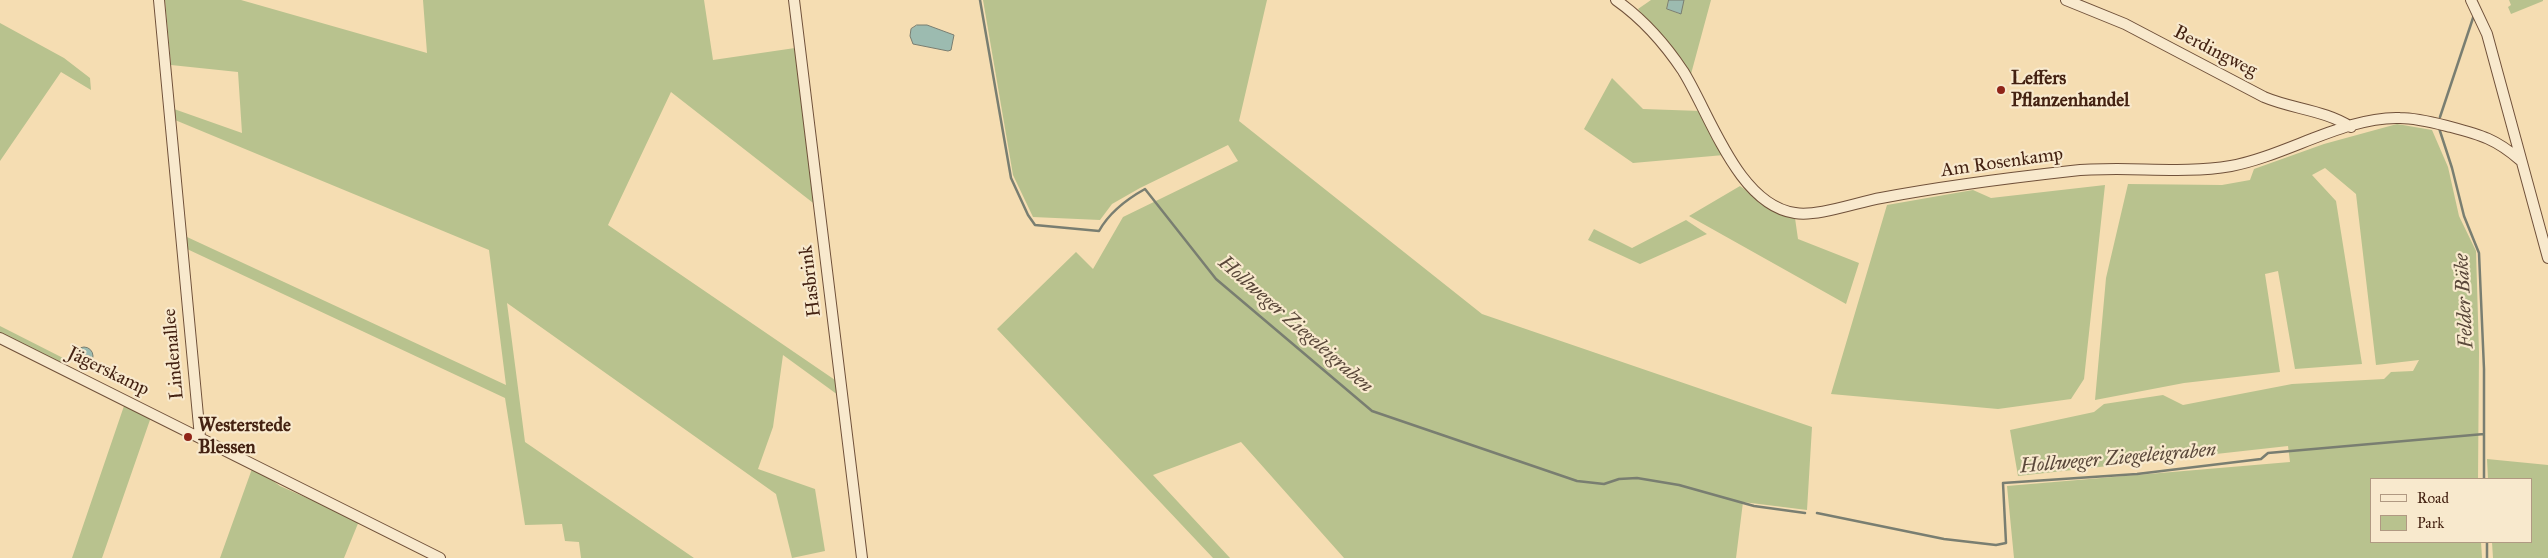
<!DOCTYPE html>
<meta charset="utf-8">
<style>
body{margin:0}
#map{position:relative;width:2548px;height:558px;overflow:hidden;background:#f5ddb2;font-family:"IM FELL Great Primer",serif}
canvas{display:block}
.legend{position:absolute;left:2370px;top:478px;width:162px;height:65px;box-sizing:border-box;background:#f8e9cd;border:1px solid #b09982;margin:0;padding:6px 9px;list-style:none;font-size:15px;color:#442212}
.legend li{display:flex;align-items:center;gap:10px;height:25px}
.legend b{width:25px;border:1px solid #b09982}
</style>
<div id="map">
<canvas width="2548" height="558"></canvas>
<ul class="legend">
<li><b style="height:6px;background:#f8e9cd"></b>Road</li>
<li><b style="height:14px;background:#b8c28e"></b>Park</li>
</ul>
</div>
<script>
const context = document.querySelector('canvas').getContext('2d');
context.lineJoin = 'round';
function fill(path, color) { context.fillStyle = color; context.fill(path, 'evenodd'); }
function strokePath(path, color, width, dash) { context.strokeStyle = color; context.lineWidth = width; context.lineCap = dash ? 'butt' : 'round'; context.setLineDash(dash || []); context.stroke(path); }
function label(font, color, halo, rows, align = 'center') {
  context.font = font + ' "IM FELL Great Primer",serif'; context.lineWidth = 4.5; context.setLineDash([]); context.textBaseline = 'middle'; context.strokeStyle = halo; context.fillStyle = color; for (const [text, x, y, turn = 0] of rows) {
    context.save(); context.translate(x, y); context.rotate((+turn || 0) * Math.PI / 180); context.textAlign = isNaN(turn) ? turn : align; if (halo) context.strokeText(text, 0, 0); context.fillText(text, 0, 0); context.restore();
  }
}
fill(new Path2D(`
 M165,0H241L427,53L423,0H704L713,60L795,48L817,206L671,92L608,225L835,380L838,395L783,355L773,427L758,469L815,489L825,551L792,558L776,494L507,303L525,442L694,558H581L579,542L565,541L562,524L525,525L505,398L187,249V237L506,385L489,250L175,120L174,109L242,133L238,72L171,65Z
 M983,0H1267L1239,121L1482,314L1812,427L1807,510L1743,502L1736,558H1344L1241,442L1153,475L1230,558H1213L997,329L1076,252L1093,269L1123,217L1238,161L1228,145L1140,188L1112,204L1100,220L1033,217L1013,175Z
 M1651,0H1669L1667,9L1680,14L1684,0H1711L1691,74L1638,9Z
 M2509,0H2543V1L2511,14L2508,7L2511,5Z
 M0,23L64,58L90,78L91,90L61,72L0,161Z
 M1612,78L1643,109L1701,111L1724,155L1633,163L1584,129Z
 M2397,124L2432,130L2448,167L2459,216L2476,251L2479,352L2478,479H2372V542H2481L2482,558H2014L2007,486L2290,462L2288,446L2018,476L2010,430L2094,412L2104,404L2163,395L2183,405L2292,384L2384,379L2391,372L2413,371L2419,360L2376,365L2356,194L2325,168L2312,175L2336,201L2362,364L2295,369L2278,271L2265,274L2280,372L2184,383L2095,400L2106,278L2128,184L2222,185L2250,180L2254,169L2324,144Z
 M2105,185L2084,379L2071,399L1998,409L1831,394L1887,205L1973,190L1991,198Z
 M1740,186L1765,204L1795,218L1798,239L1859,263L1846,304L1689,216Z
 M1686,220L1707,234L1640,264L1588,240L1594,229L1632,248Z
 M0,326L65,359L63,365L0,334Z
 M125,403L151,417L102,558H72Z
 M2487,459L2548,465V558H2493L2492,542H2532V479H2488Z
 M253,466L280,486L359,521L344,558H220Z`), '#b8c28e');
const water = new Path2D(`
 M1669,0H1684L1681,14L1667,9Z
 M917,25H927L954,35L951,50L948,51L913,44L910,36L911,29Z
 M75 356a9 9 0 1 1 18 0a9 9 0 1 1-18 0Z`);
fill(water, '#9cbbb0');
strokePath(water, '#797e71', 1);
strokePath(new Path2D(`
 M980,0L1011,178L1028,215L1035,225L1099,231C1109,213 1127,199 1145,189L1216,279L1372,411L1577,481L1604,484L1619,479L1637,478L1679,485L1754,506L1805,513
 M2440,117L2474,15
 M2439,128L2452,168L2464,216L2479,253L2484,369V479
 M1817,513L1944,539L1996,545L2006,543L2003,483L2137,474L2261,459L2268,453L2484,434
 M2487,542V558`), '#797e71', 2.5);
const minor = new Path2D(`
 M159,0L200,437
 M794,0L862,558
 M1616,0C1643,19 1665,44 1683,71C1710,114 1738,205 1795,213C1817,217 1858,202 1881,198C1944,186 2008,178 2071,171C2124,165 2179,175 2231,166C2285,156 2346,116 2400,118C2417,118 2435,123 2451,127C2481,135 2496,139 2520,160
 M2066,0L2125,24L2264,97C2292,109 2325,110 2351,127
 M2471,0L2487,34L2548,258
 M0,338L440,558`);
strokePath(minor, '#70513a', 12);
strokePath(minor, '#f8e9cd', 10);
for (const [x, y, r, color] of [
 [2001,90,5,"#8f2418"],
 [188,437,5,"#8f2418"]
]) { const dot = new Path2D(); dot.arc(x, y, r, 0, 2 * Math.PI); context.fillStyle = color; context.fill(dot); strokePath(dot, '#f8e9cd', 2); }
label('19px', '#442212', '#f8e9cd', [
 ["Berdingweg",2215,52,27],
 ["Am Rosenkamp",2002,163,-8],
 ["Hasbrink",811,281,-97],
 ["Lindenallee",174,354,-95],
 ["Jägerskamp",108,372,26]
]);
label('bold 19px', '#442212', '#f8e9cd', [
 ["Leffers",2011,79],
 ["Pflanzenhandel",2011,101],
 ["Westerstede",198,426],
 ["Blessen",198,448]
], 'left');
label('italic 20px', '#5a483a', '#f8e9cd', [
 ["Felder Bäke",2465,301,-93],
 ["Hollweger Ziegeleigraben",1295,325,41],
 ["Hollweger Ziegeleigraben",2118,459,-5]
]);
</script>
